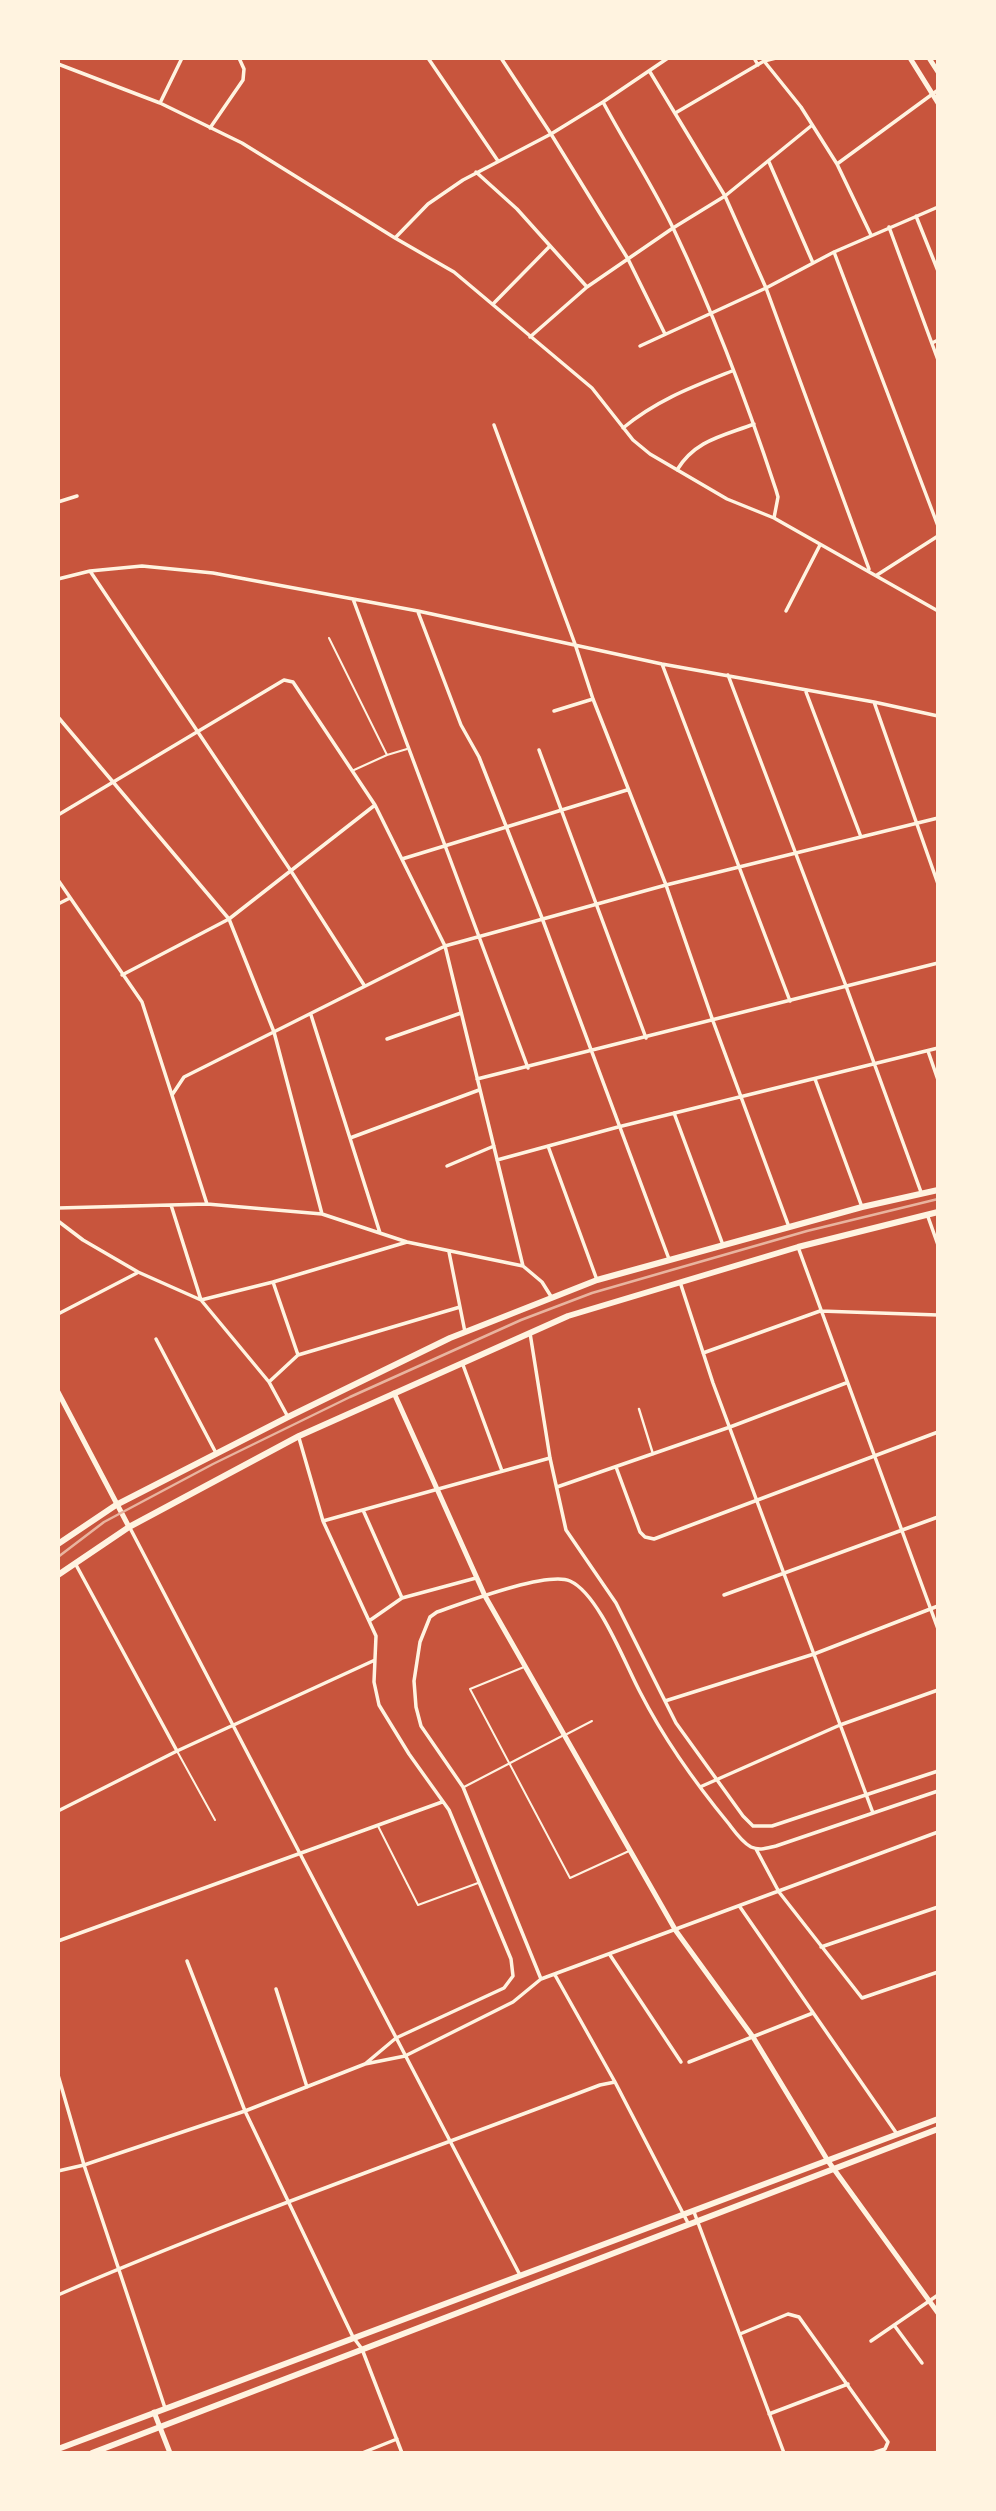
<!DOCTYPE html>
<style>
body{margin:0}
#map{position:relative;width:996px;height:2511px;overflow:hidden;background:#c8553d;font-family:"Roboto Condensed",sans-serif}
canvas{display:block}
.frame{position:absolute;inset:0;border:60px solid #fff3e0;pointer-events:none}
</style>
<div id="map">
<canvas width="996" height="2511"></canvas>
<div class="frame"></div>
</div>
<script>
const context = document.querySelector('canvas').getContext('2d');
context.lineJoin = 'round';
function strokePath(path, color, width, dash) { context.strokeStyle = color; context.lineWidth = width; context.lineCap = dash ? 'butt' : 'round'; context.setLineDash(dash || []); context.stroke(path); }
strokePath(new Path2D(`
 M329,638L387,755
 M354,770L387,755L407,749
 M524,1667L470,1689L570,1878L629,1851
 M567,1734L592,1721
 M177,1751L215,1820
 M464,1787L562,1736
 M378,1826L418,1905L478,1883`), '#fff3e0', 2);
strokePath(new Path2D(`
 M639,1409L653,1454`), '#fff3e0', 2.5);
strokePath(new Path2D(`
 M428,58L498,161
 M501,58L551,134L628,259L665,334
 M754,58L758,65
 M764,61L801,107L837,164L871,235
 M58,64L160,103L242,143L395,238L454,272L592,388L633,440L650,454L727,499L774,518L938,611
 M650,72L725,196L766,288L869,569
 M603,102C626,145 653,186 674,230C714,314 747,402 776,490L778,497L774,518
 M160,103L182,58
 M677,112L764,61L776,58
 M210,128L243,80L244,69L239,58
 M769,162L813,263
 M837,164L938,90
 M476,172L517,209L587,287
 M916,216L938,271
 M889,227L938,360
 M395,238L428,204L463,180L551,134L603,102L668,58
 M834,252L938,526
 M493,304L550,246
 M530,337L587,287L673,228L725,196L811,126
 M932,343L938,340
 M640,346L766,288L834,252L938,207
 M494,425L575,644L593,699L666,885L713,1021L789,1227
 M623,428C657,400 692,387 732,371
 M677,470C695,440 723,436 754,424
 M58,502L77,496
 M90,571L291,871L364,985
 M877,575L938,536
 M58,579L90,571L142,566L213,573L418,611L662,664L874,702L938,716
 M353,599L528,1068
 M786,611L820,545
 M418,612L461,725L479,757L542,918L669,1259
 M662,664L790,1001
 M728,675L846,986L921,1192
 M806,692L861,837
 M874,702L938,884
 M554,711L593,699
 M58,717L229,919L274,1032L322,1214
 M539,750L646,1038
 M58,815L284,680L293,682L375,805L445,946L523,1266
 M402,859L627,790
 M58,880L142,1002L207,1204
 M58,904L70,898
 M122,975L229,919L375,805
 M311,1015L380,1233
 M387,1039L461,1013
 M928,1051L938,1080
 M477,1079L938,963
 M815,1079L862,1207
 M172,1095L184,1077L445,946L666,885L938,818
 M674,1113L723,1245
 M350,1138L479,1090
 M548,1146L597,1280
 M497,1160L618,1127L938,1048
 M447,1166L494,1146
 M171,1205L201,1300L273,1282L407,1242
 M58,1208L207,1204L322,1214L407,1242L523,1266L542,1282L552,1298
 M927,1214L938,1245
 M58,1221L83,1240L138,1272L201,1300L269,1382L288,1417
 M798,1247L938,1629
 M449,1252L465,1332
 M273,1282L298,1355
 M680,1282L713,1383L873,1813
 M58,1314L137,1273
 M530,1333L550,1458L566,1530L616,1603L676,1723L743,1816L753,1826H772L938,1771
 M156,1339L216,1453
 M703,1353L820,1311L938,1315
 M463,1365L502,1471
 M270,1381L298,1355L460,1307
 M616,1467L640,1532L645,1537L654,1539L938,1432
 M557,1487L730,1427L846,1383
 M363,1510L402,1598
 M323,1521L550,1458
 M130,1528L520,2275
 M75,1563L177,1751
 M724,1595L938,1517
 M369,1621L402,1598L476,1578
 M665,1701L814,1654L938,1606
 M700,1787L840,1725L938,1690
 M58,1811L177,1751L375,1660
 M756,1849L779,1892L862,1998L938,1972
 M740,1907L897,2134
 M58,1941L442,1802
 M821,1947L938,1907
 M610,1955L681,2062
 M187,1961L245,2111L353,2337L362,2349L402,2453
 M555,1975L615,2082L688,2223
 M541,1979L463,1787L421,1726L416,1707L414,1681L420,1642L430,1617L437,1612C463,1603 547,1571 570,1581C599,1594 625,1664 640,1692C664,1739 696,1784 729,1824C735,1832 742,1842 751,1847C760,1851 767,1848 776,1846L938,1791
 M276,1989L307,2087
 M689,2062L813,2013
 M365,2064L405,2056L513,2002L541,1979L938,1832
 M58,2075L84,2165L165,2408
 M58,2171L84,2165L245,2111L365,2064L396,2038L504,1988L513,1976L511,1959L449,1810L409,1754L379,1705L374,1682L376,1636L323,1521L299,1438
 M694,2212L784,2453
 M58,2295C235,2218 419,2154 600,2085L615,2082
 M894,2325L922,2363
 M740,2334L788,2314L799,2317L888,2442L885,2449L873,2453
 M871,2341L938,2295
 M769,2414L848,2384
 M362,2453L397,2439`), '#fff3e0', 3.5);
strokePath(new Path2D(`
 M58,1392L129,1527
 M394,1393L485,1596L676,1931L753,2037L828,2161L938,2313
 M154,2412L170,2453`), '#fff3e0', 5);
strokePath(new Path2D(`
 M910,58L938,103
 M929,58L938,72`), '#fff3e0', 5);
strokePath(new Path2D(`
 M58,1544L116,1505L288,1417L450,1338L597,1280L862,1207L938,1190
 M58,1575L129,1527L299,1436L568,1316L798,1247L938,1212`), '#fff3e0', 6);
strokePath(new Path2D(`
 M58,2449L938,2119
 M92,2453L938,2129`), '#fff3e0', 6);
strokePath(new Path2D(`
 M58,1557L104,1522L213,1464L350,1397L521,1320L592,1293L682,1267L807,1231L938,1199`), '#e9b49f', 2.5);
</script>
